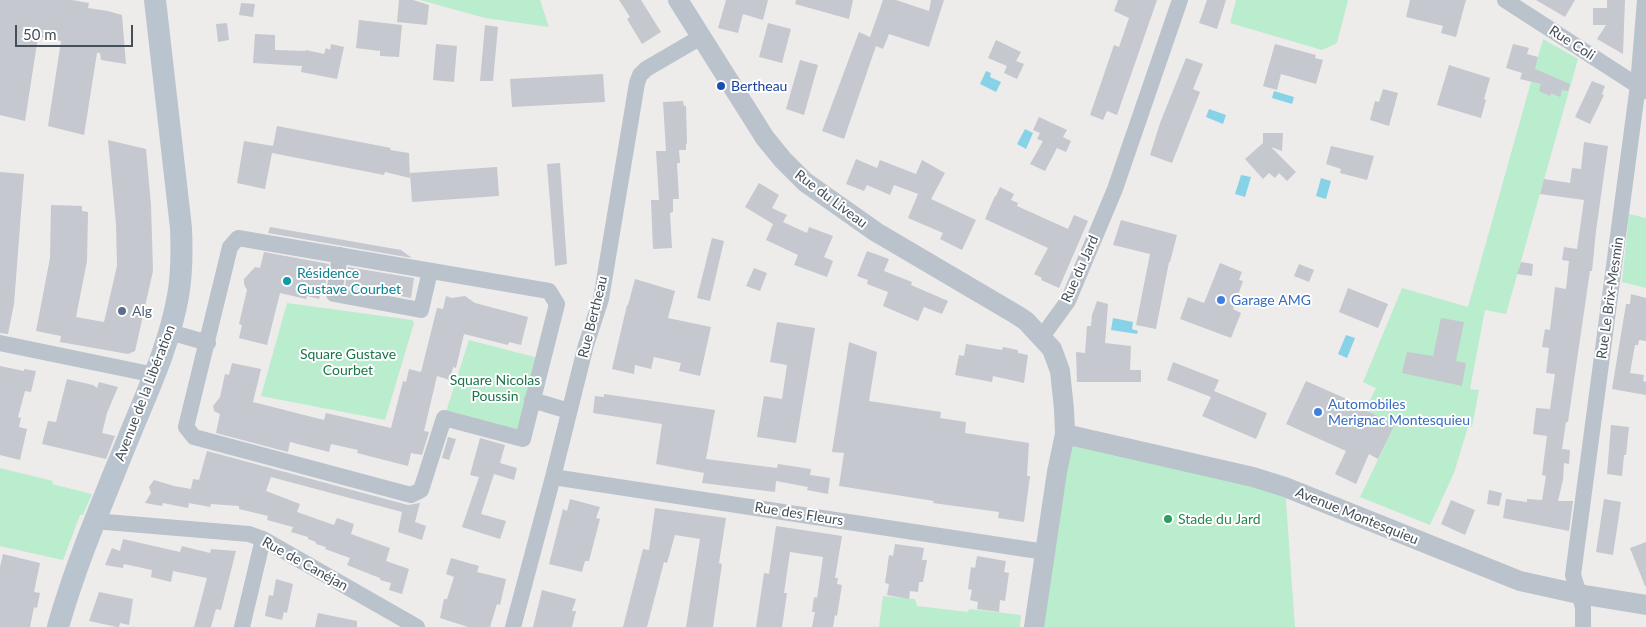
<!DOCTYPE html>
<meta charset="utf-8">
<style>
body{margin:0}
#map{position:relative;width:1646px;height:627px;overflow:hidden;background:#eeebeb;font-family:Lato,sans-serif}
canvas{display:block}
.scale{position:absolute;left:15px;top:25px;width:118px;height:22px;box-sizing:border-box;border:2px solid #454f58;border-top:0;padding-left:6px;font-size:15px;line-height:18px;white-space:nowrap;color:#454f58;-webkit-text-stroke:4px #fff;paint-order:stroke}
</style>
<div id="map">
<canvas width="1646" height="627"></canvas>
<div class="scale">50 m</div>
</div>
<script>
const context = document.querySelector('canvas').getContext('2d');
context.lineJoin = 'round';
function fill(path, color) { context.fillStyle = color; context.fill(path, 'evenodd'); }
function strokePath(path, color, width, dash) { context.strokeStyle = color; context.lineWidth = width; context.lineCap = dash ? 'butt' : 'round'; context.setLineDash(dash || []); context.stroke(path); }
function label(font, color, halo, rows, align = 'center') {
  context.font = font + ' Lato,sans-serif'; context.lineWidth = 4; context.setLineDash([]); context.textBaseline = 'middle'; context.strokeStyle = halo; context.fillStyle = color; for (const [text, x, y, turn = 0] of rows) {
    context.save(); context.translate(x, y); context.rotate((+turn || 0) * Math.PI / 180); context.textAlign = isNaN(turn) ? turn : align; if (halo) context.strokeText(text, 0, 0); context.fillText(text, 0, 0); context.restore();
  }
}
fill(new Path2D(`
 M420,0H540L549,27L485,18Z
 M1236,0H1348L1337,43L1322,50L1230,23Z
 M1543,39L1578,59L1506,314L1485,310L1470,389L1479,390L1472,427H1468L1454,473L1430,525L1360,497L1395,424L1365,410L1376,388L1363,382L1402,288L1468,307Z
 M1629,214L1646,218V288L1622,282Z
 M287,303L412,320L414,323L385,420L261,396Z
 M469,340L542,359L523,439L444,418Z
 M1065,434L1285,487L1295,627H1034Z
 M0,468L53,481L52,484L92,494L83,515H80L63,560L0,546Z
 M883,596L915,599L917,606L968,612L969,609L1021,615L1020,627H879Z`), '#baecce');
fill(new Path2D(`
 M986,71L991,73L990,77L1001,82L996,92L980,84Z
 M1274,91L1294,97L1292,104L1272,98Z
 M1209,109L1226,115L1223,124L1206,117Z
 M1025,129L1033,133L1026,149L1017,144Z
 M1241,175L1251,177L1245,197L1235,194Z
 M1321,178L1331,181L1326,199L1316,196Z
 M1113,318L1133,322L1132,329L1138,331L1137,334L1111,330Z
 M1346,335L1355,338L1347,358L1338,354Z`), '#88d2e7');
fill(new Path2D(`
 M0,0H72L89,3L88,8L108,11L122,15L126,64L101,60L100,53H97L84,135L48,126L61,41L38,37L25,121L0,115Z
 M399,0H413L429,5L427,25L397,22Z
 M619,0H641L661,32L642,44L627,19L630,17Z
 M726,0H768L763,20L743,14L738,33L718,28Z
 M796,0H853L849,19L795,4Z
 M883,0H896L929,11L931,0H944L929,47L889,34L883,49L876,46L844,139L822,131L859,32L870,37Z
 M1118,0H1157L1117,115L1107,111L1103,120L1090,115L1114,45L1119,47L1129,18L1114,11Z
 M1207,0H1226L1217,29L1199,23Z
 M1410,0H1466L1456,37L1441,33L1443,26L1406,17Z
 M1536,0H1575L1565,17Z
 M1607,0H1625L1623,54L1597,39L1606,25H1593V8H1607Z
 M241,3L255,4L253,17L239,15Z
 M359,20L402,25L399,57L380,56V51L356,48Z
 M227,23L229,40L218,42L216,24Z
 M768,23L791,29L782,63L759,57Z
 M485,25L498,27L493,81H480Z
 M255,34L275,35V50L305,51L306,50L324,54L326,48L330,50L331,44L344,47L337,79L301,72L302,66L253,63Z
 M996,40L1021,52L1016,61L1024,64L1017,79L1004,73L1007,66L988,58Z
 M436,44L457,46L454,82L433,80Z
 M1275,44L1316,55L1315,58L1323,60L1316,84L1281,74L1277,90L1263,86Z
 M1513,44L1529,48L1527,54L1538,57L1535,69L1570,84L1568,91L1562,90L1560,97L1551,93L1550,96L1539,91L1541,84L1520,79L1522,73L1506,68Z
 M1186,58L1203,64L1193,89L1200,92L1172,163L1150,155L1160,123Z
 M800,60L818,65L804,115L786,109Z
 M1449,65L1490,78L1484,99L1486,100L1481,118L1437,105Z
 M603,74L605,102L512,107L510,79Z
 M1592,81L1605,86L1602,94L1604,95L1590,124L1575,117Z
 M1383,89L1398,93L1389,126L1370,120L1375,101L1379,102Z
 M683,101L684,106H686L687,144H686V150H679L680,163H677L679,199H673V212L670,213L672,248L653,249L651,200H659L656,151H666L663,102Z
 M1039,117L1067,130L1063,137L1071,141L1066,152L1057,148L1045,171L1030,164L1043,141L1037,139L1040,133L1033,130Z
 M277,126L391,148L390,150L409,153L410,178L385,172L384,175L272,153L265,189L237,183L244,141L273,146Z
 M1263,133H1283L1282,151L1271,147L1296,172L1287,181L1279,173L1275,178L1269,173L1263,179L1245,159L1263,143Z
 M108,140L146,149L151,205L153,271L135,351L128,354L60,342L61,336L36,331L50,258L51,205L82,206V211L88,212L87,261L76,317L104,322L117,266L116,224Z
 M1584,142L1608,146L1596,231L1592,271H1590L1572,394L1568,422H1566L1562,449L1570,450L1569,464L1564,463L1563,480L1558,501H1573L1569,531L1503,518L1506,499L1527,502V499L1542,500L1546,476L1542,475L1547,436L1533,434L1536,408L1550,409L1555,374L1546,373L1549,348L1542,347L1545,329L1550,330L1555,287L1566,289L1569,261L1562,260L1564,247L1577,249L1584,200L1540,194L1544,179L1570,183L1572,168L1581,169Z
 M1331,146L1374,156L1367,180L1340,173L1341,169L1326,164Z
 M856,159L877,168L880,160L916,174L922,160L945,173L931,199L976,220L962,250L940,239L943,233L908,218L918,194L894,185L890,195L867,185L864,191L846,184Z
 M560,163L567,264L555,266L547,164Z
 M497,167L499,196L412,202L410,173Z
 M0,172L24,174L14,304L8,334L0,333Z
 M759,183L779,195L772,208L787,215L783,222L807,233L809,227L833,236L824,257L833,261L827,277L794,265L798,255L766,240L773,224L745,207Z
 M1000,187L1014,194L1011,200L1018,203L1017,206L1068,229L1074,215L1088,221L1059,288L1041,280L1042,278L1034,274L1048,248L985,219L995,196H996Z
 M1121,220L1177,235L1170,262H1169L1156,329L1136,325L1150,254L1113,245Z
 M270,227L401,250L412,258L268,233Z
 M712,238L724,241L710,301L697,298Z
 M867,251L889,259L884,271L912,282L911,285L948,301L942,314L924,307L918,321L883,306L888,292L867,284L868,280L857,276Z
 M264,252L329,264L325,286L323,285L319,299L307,296L306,299L280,293L267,345L239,338L242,325L239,324L247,290L244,284V279L255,267L260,268Z
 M1521,262L1533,264L1532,276L1517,274Z
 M1220,263L1242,272L1239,280L1243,281L1233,309L1241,313L1231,338L1180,319L1188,297L1204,303Z
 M1299,264L1314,270L1309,282L1294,276Z
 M348,267L414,278L411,298L345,286Z
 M754,268L767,273L760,291L746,286Z
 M635,279L675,291L668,318L711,327L700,376L679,371L681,363L654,357L651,369L635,365L634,374L612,369L627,305H628Z
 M1348,288L1388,304L1378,328L1339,312Z
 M1631,294L1646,298V341L1639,340L1638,345H1635L1630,373L1644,375L1643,381L1646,382V395L1612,389L1626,304H1630Z
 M446,296L452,298L465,296L475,303L528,317L521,345L509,342L508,345L464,334L456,368L453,367L450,380L437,376L424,431L429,432L422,455L411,453L408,466L357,453L358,450L331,444L329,452L290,442L288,452L216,433L220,414L214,411L213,406L220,397L225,374L229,375L232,363L261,369L253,402L324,420L326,413L391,428L403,381L406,382L409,369L421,372L437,308L443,309Z
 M1097,301L1108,304L1105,343L1131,346L1130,370H1141V382H1077L1076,352L1085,353L1087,326H1091L1092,315Z
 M1441,318L1464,322L1456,361L1466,363L1462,386L1402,373L1407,352L1433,356Z
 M777,322L815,328L796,443L757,437L764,396L782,399L787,365L770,362Z
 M849,342L877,352L869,401L941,412L940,418L966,422L965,433L1029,443L1027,476H1030L1024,522L998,518L999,512L933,503L934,501L839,486L844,453L832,452Z
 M966,344L1002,350L1003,347L1018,350V353L1028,355L1024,383L993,376L992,382L955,375L959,355L964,356Z
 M1173,362L1219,380L1214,391L1267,413L1256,439L1202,416L1211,397L1167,380Z
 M0,366L24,371V369L36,371L31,392L25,391L18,417L21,418L19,427L27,429L20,460L0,455Z
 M67,379L93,385L97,388L99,382L118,387L107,413L102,433L115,436L106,459L42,444L48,421L56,422Z
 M1306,381L1349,400L1348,402L1395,424L1378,459L1369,454L1356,484L1335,474L1346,451L1286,424Z
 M604,394L715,410L706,459L777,468L778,464L811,469L810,475L830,478L828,494L807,490L808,487L776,481L775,492L702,483L704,473L656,464L662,424L593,413L595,396L604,397Z
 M1611,425L1629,427L1626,455H1624L1622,476L1607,474Z
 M448,437L456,439L449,460L442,458Z
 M480,438L505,445L500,463L517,468L514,480L494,474L481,514L506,521L500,539L462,527L479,477L470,475Z
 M207,451L408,505L420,503L415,522L426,526L422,540L398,532L402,512L271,477L266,491L300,504L297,512L334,525L337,518L354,524L351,534L390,548L386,561L409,569L402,594L389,590L391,583L380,580V578L372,575L347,565L350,558L325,549L326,547L316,544V542L308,539V537L291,532L293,527L267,520L268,516L239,509V506L211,504L210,507L189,503L188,508L163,503L162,506L145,503L151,493L149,487L154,480L174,486L191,489L193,479L199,480Z
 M1489,490L1502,493L1499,506L1487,504Z
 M570,499L600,507L596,518L600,519L589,561H585L582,572L549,564L563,509L567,511Z
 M1604,499L1621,502L1613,555L1596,552Z
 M1451,500L1475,510L1465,535L1441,524Z
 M655,508L726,518L719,563L722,564L713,627H686L700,539L675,535L667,563L664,562L647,627H623L643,549L649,550Z
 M776,526L842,536L835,578H838L837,584L842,585L837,616L835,615L833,627H812L815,612H812L814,597L817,598L823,557L790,552L784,593H787L782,627H756L764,573L769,574Z
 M123,539L180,552L182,546L210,553L211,549L236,551L221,610L216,609L211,627H194L207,578L173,571L171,582L151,577L152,570L124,564L123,568L105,565L112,548L120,551Z
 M1646,542V586H1645L1630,548Z
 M895,544L924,548L922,560H927L923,582H919L918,592L910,591L909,599L887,595L889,584L885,583L889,555L893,556Z
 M3,554L40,563L34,592L40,593L37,608L34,607L30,627H0V567Z
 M977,556L1006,561L1004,572L1009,573L1005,601L1000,600L999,612L977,609L978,602L970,600L972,590L968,589L971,567L975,568Z
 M451,558L479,566L477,572L506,579L500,605L497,604L490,627H468L440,618L444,599H447L454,577L446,574Z
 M276,579L293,584L287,613L284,612L282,620L265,616L269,595L273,596Z
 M542,590L576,599L572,611H576L572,627H533Z
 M99,592L133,599L129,625L120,623L119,627H117L89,621Z
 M318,613L357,621V627H315Z`), '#c5c8ce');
strokePath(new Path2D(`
 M1505,0L1646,91
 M238,238L549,291L557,304L523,439L444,418L421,490L411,495L194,437L186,427L230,247Z
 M340,255L334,294L421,310L430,271
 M170,332L208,343
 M1041,338L1068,301L1115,189L1180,0
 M0,343L155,375
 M532,400L569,411
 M553,477L1045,552
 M94,521L249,534L263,539L417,627
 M242,627L263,539
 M513,627L553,477L586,345L601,299L637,83L640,75L646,69L701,37
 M1583,627V607L1573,575L1638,85L1645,0`), '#bac3cb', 16);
strokePath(new Path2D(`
 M678,0L765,138L783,160L805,182L876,232L1017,315L1026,321L1052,349L1060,371L1064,409L1065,434L1057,472L1034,627
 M1065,434L1253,477L1285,487L1520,581L1579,594L1646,605`), '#bac3cb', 20);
strokePath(new Path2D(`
 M58,627C76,563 103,501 128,439C147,392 169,347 178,296C182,274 182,251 181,228L155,0`), '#b9c4cf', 22);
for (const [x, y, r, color] of [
 [721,86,5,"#1a4fb4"],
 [287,281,5,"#0f9aa8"],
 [1221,300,5,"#3f7fe0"],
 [122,311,5,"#5c6f8a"],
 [1318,412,5,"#3f7fe0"],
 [1168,519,5,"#2e9e5b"]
]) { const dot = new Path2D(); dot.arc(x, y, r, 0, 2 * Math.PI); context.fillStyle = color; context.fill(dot); strokePath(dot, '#fff', 2); }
label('14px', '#454f58', '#fff', [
 ["Rue Coli",1572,43,33],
 ["Rue du Liveau",831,199,37],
 ["Rue du Jard",1080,269,-66],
 ["Rue Le Brix-Mesmin",1610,298,-82],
 ["Rue Bertheau",593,317,-76],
 ["Avenue de la Libération",145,393,-69],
 ["Rue des Fleurs",799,514,9],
 ["Avenue Montesquieu",1357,516,22],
 ["Rue de Canéjan",305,564,29]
]);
label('14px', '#164399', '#fff', [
 ["Bertheau",731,86]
], 'left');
label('14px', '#0d838f', '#fff', [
 ["Résidence",297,273],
 ["Gustave Courbet",297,289]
], 'left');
label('14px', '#366cbe', '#fff', [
 ["Garage AMG",1231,300],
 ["Automobiles",1328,404],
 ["Merignac Montesquieu",1328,420]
], 'left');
label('14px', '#4e5e75', '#fff', [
 ["Alg",132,311]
], 'left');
label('14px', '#1a7549', '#fff', [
 ["Square Gustave",348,354],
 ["Courbet",348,370],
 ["Square Nicolas",495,380],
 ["Poussin",495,396]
]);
label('14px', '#27864d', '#fff', [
 ["Stade du Jard",1178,519]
], 'left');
</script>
